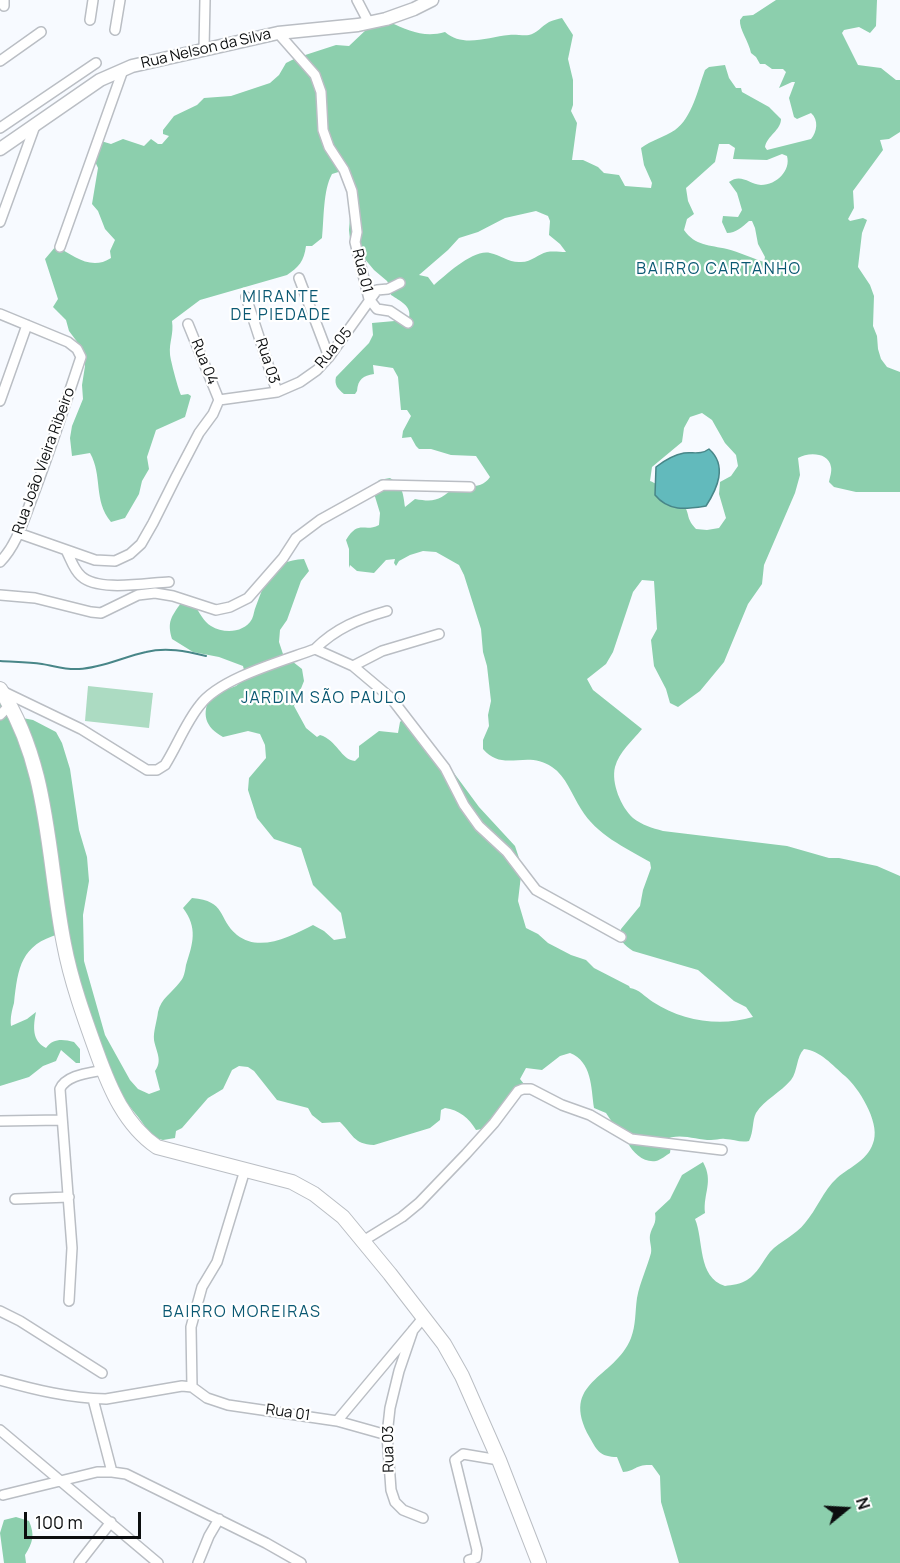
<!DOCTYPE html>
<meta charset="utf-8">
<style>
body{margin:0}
#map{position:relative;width:900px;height:1563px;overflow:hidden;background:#f7faff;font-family:Manrope,sans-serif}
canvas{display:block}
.north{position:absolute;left:816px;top:1479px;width:60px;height:60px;-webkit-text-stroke:4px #fff;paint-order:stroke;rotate:72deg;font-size:16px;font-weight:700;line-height:24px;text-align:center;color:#0c0e0f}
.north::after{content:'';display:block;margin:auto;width:21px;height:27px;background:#0c0e0f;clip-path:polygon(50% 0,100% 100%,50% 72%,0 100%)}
.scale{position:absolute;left:24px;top:1512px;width:117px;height:27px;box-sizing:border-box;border:3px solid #0c0e0f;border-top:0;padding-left:8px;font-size:18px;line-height:21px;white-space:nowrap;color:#0c0e0f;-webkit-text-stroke:4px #fff;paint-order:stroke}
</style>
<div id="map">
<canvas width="900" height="1563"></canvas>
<div class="north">N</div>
<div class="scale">100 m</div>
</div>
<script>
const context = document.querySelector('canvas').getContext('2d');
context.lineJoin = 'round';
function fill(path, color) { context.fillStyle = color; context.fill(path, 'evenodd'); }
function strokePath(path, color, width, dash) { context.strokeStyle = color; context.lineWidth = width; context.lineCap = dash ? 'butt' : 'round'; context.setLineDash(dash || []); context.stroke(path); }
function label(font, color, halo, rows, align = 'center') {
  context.font = font + ' Manrope,sans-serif'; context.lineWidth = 4.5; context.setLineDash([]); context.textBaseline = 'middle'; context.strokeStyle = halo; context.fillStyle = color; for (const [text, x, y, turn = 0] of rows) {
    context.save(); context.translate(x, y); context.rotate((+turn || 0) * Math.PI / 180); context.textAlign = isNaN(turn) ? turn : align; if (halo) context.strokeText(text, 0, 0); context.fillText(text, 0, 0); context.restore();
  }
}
fill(new Path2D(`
 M88,686L153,693L149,728L85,721Z`), '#acdbc2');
fill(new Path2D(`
 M776,0H877L876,26L870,33L859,27L844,30L842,33L858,65L881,68L896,80H900V132L889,139L880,140L883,150L853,191L854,208L848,219L850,221L863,218L867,220L862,233L858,267L870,285L874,296L873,326L877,336L878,349L881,359L887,367L900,372V492H856L834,487L829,482C830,477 832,471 831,467C829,452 808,452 798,458L800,475L795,493L764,565L762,584L748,604L724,662L700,691L678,707L670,703L666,689L654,666L651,640L657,629L654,581L642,580L633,592L613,652L606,664L587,679L593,690L642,729C633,740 619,752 615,767C611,783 621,807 633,818C642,825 652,828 663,831L787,846L829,858H839L877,866L900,876V1563H679L661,1502L660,1476L652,1465C635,1464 636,1471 623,1472L617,1457C601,1457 597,1451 590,1438C558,1381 615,1379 631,1338C636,1325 635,1312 637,1298C640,1282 647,1268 651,1253C652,1247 649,1241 650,1235C652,1226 657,1224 655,1213L670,1199L682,1175L703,1162C714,1182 703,1193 705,1213L695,1219C704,1240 697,1277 725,1286C732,1285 741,1284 747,1280C757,1274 763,1261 770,1252C780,1241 796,1235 805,1223C817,1209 823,1191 837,1178C851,1166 869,1160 874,1140C879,1121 859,1088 845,1076C832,1065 821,1051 804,1049C796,1057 798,1071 791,1080C781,1092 764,1100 756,1113C752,1121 754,1131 749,1141C740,1143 734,1139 725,1139C721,1138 716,1140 711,1140C696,1140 679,1132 664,1140L671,1145L670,1153C666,1155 661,1160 656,1161C644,1163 633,1153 628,1143L632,1137L614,1125L606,1113L594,1108C591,1087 592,1062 570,1053L560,1056L542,1070L526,1068L520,1079L528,1089V1093L508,1097C500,1110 494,1128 476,1130C469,1118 459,1110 445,1108L441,1110L440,1120L430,1128L374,1145C353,1144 353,1134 340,1122L322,1123L312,1115L308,1108L277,1100L254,1071L248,1067L239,1066L232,1070L223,1089L208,1098L182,1128L176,1131L175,1138L163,1140L151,1137C142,1118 126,1105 116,1087L59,934C21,945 18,967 14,1003C12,1010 10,1018 11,1026L27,1019L36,1012C33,1027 32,1041 46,1048C53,1038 63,1039 74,1042L80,1049V1063H76L61,1050L56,1061L43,1066L29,1077L0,1086V701L3,702L7,715L33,720L56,732L62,743L70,769L79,830L87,857L89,881L83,915L84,961L105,1035L130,1080L138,1089L149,1094L160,1090L155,1071C163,1060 156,1052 154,1040C153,1032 157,1021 158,1012C161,998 172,993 180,982C184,978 185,971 186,965C193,943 198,928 183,908L192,898C227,901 217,918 237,935C260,953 291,936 313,925L324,931L334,940L346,938L341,913L313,885L301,848L274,839L257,818L248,790L249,778L266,758L265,745L260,734L248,731L223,737C205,727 201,714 211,695L236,686L246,678L243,666L219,657L193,652L172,639C167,622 171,617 181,603L194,604C199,612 204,622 211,626C224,634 244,633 252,619C254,615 254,610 256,606C267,578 270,561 304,559L309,571L301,581L287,620L280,630L279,642L283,654L302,669L304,681L294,706L306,728L317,737L320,735C337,740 341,760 355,761L359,757V746L379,731L398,733L400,722L404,718L412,720L420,727L479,807L515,846L522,867L518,901L526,928L538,934L548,943L571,955L586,960L594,968L629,986L630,988C639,989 645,997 653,1002C682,1021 720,1027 753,1017L746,1007L734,1001L698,970L633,951C624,945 618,940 621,929L640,906L643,890L651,868L650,862C624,847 597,835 581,809C572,795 566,776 552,767C527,749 503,773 483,749V740L489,726L488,715L491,701L487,666L483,652L481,629L464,575L459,565L436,552L423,551L410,555L399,561L396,566L394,563L395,559L386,560L374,573L357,571L350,565L349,568V549L346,540C359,519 364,533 379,525L380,513L373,490L379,480L390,478C403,486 403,493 405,507L415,499C437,503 440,499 456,486C469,486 482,489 490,477L476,456L451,455L431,449H419L416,446L411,437L402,438L403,431L411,416L407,410H401L398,377L393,368L373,365L374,374C363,376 358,379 357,391L355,394H344C338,389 334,385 336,377L369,343L373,335L372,323L406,320L409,318C412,306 400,301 391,295L390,286L387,281L374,270L359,252L351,249L349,230L352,192L345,170L332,174C323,190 324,219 322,238L312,246H306C304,261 299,267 287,275L200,300L172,321C174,334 169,342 170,354C170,359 179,392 181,395L188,394L191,396L185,417L156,430L147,457L149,469L142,481L139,494L125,518L111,522C93,500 103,476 90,453L72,456L70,438L72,426L83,399L82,385L85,366L81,347L69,331L66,320L53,307L58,299L45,259L56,246C74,256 91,271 111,258L110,251L115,240L105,229L98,211L92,204L98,168L91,153L101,141L111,144L123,139L144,146L151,139L158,144H162L169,136L163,134V130L174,116L197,105L204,98L231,96L270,83L279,75L286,63L296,58L336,45L349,46L368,28L390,22C408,31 425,38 445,32C463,48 488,37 509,35C515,34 523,36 529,35C536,34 542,26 549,22C553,20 558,19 562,18L573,35L568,59L573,80V105L571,111L577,123L572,160H583L598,167L604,173L619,175L625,186L651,188L652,183L644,165L641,148C652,140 664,137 675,130C692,118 698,89 705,70L709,67L725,65L729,78L736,88H741L742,92L769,107L781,119C781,130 767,136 765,147L767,150L811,139C817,132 819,120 811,113L797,119L794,117L789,98L795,82H792L779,88L786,72L783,69H772L765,64H760L756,57L751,53C749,42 739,29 740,20L743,16L753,15ZM719,144H729L735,148L733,159L767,160L782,154L787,156C791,170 777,185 761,185C749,184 741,173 729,182L737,193L742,210L738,217L723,216L722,222L727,233C736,233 742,227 749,221H752L755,228L758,244L765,257L764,262C752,258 739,252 727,249C710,245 695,246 684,230L687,219L694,214L688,201L686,188L715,162ZM536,211L548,216L550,221L549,235L560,244L566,252C560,252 553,251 547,252C538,254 532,262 521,262C509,263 501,255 490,253C473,249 446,275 434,285L428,277L419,275L448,250L459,238L478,232L505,218ZM702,413L712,420L725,443L736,455L738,466L731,476L720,482L719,494L726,518L719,528L707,530L696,529C686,518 690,516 685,507C680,498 660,485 650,481L652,467L682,442L684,428L690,417Z
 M16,1517L29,1521C35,1535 33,1542 25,1555L26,1563H4L0,1533L4,1520Z`), '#8ccfad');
const water = new Path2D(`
 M709,449C728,466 717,489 706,506C686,509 669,512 655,495L656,467C665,460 673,455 684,453C694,452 701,455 709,449Z`);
fill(water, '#62babc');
strokePath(water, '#488688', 1.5);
strokePath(new Path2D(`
 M0,661C14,662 28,662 42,664C55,666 65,670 79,669C102,668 123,657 146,652C166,647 186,651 206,656`), '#488688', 2);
const minor = new Path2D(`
 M357,0L369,23
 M4,6V0
 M90,20L93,0
 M115,30L120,0
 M278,33L315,75L321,92L323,130L329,147L344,170L352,191L357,232L355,242L369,299L377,309L390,311L408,323
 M204,49L205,0
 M0,61L41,32
 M0,128L96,63
 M0,222L36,123
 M60,247L123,70
 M299,278L329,357
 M246,297L277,392
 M0,314L68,342L77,349L81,357C65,405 49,454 31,501C23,522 16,546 0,562
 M188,324L219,400
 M219,400L277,392L300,382L317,370L329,357L377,290L388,289L400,283
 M0,401L27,325
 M18,533L95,560L115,561L130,554L141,544L153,523L176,477L199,433L213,414L219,400
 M67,552C71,560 74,570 81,576C98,592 146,583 169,582
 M0,595L35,598L91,612L101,613L138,595L155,593L173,596L216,610L230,607L248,598L283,558L296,538L320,520L383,485L470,487
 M315,649C336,628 359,619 387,611
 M353,666L382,651L439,634
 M2,691L81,729L147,770H157L165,765C177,746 186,722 200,705C220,678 283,661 315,649L353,666L391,698L445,768L464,805L479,826L507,852L536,890L621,937
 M0,715L10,705
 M0,1121L61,1120
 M15,1199L69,1197
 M363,1241L402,1217L419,1203L466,1154L494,1123L518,1091L523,1089H531L562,1105L590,1115L631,1139L722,1150
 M69,1301L72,1248L60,1089C66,1075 89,1073 103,1070
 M0,1311L20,1321L102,1373
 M413,1330L399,1371L390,1408L387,1435L391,1490L395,1502L403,1510L423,1518
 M0,1380C36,1390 69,1398 106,1399L182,1386L192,1387L191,1327L202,1287L217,1262L245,1170
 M192,1387L207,1398L228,1405L337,1421L387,1435
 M93,1399L112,1472
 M337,1421L424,1317
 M0,1430L158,1563
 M3,1495L97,1472H112L126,1474L266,1543L301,1563
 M469,1560L476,1558L477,1550L455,1460L463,1454L499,1460
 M79,1563L111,1522
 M198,1563L209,1536L219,1519`);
const tertiary = new Path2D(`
 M0,149L100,80L132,66L278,33L358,25L386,19L414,9L432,0`);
const secondary = new Path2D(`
 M0,689C50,765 47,858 64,944C71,981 84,1017 97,1053C110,1089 125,1125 157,1147L292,1182L314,1194L343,1217L390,1274L444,1344L462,1376L499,1460L539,1563`);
strokePath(minor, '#babec4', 12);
strokePath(tertiary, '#babec4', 15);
strokePath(secondary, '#babec4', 16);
strokePath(minor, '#fff', 9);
strokePath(tertiary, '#fff', 12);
strokePath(secondary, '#fff', 14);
label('15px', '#0c0e0f', '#fff', [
 ["Rua Nelson da Silva",206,49,-13],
 ["Rua 01",362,271,76],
 ["Rua 05",334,348,-50],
 ["Rua 03",267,361,72],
 ["Rua 04",204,362,68],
 ["Rua João Vieira Ribeiro",44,461,-70],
 ["Rua 01",288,1413,8],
 ["Rua 03",389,1449,-91]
]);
context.letterSpacing = '1.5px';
label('16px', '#0a5872', '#fff', [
 ["BAIRRO CARTANHO",719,270],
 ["MIRANTE",281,298],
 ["DE PIEDADE",281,316],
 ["JARDIM SÃO PAULO",324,699],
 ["BAIRRO MOREIRAS",242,1313]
]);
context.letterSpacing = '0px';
</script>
